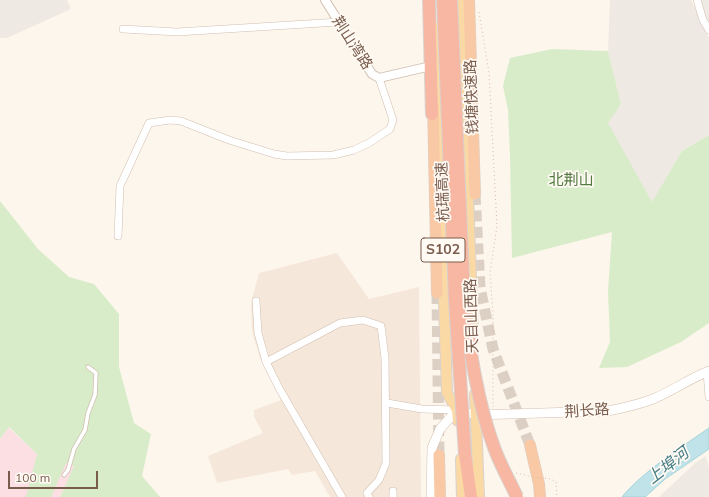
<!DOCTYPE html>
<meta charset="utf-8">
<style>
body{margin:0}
#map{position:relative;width:709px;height:497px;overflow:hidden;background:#fdf6ec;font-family:Mulish,sans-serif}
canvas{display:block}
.scale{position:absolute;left:8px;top:471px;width:90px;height:18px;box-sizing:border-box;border:2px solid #7a5c4d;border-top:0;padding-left:5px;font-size:12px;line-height:14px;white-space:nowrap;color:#7a5c4d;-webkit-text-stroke:3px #fffaf3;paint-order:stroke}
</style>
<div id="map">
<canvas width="709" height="497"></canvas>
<div class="scale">100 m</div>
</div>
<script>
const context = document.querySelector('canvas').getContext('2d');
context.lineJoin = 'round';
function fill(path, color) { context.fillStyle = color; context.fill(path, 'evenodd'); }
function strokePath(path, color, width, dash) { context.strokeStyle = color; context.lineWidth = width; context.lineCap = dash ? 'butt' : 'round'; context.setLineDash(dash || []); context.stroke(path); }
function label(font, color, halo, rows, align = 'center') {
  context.font = font + ' Mulish,"Noto Sans SC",sans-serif'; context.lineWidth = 3.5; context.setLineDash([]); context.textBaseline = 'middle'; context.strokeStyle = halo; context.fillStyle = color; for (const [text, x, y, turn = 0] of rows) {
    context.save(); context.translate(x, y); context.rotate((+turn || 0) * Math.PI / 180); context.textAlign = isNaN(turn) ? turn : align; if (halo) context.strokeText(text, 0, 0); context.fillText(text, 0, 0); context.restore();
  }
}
fill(new Path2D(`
 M337,253L369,299L419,287L421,497H330L315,471L292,475L288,469L217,483L208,456L263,433L254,417V410L281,400L260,358L252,332L251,303L259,273Z`), '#f5e8da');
fill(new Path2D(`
 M0,0H67L71,9L7,38H0Z
 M610,0H691L709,38V135L682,151L652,203L606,124L621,104L608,51Z
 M701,0H709V30L703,20Z
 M706,456L709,468V497H659L695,463Z`), '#efe9e4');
fill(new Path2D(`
 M8,427L37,454L75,466L60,497H0V439Z`), '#fbdfe3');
fill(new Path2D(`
 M552,49L608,51L621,104L608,123L652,202L682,151L709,135V323L681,342L627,367L599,368L610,342L608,291L612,232L512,258L510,156L508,110L503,86L510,58Z
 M0,201L38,249L69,277L94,284L119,314V367L134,423L151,434L142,476L160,497H60L74,466L66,463L51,497H26L37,454L9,427L0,439Z`), '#d8ecc9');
const water = new Path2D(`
 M709,428V449L665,479L645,497H622C641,473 683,446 709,428Z`);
fill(water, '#bfe3e8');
strokePath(water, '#a5d3da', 1);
strokePath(new Path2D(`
 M475,194L480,288L493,349L530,445
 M437,293L439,455`), '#dcd0c4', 11, [11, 5.5]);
const service = new Path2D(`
 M64,475L68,470L74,449L85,430L88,413L95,395L96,373L88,367`);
const minor = new Path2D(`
 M697,0L703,20L709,30
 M123,29L177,32L339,22
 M118,236L120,186L149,123L170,120L181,121L229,140L274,154L287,156L333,155L354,150L369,143L390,129L393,120L379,78
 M256,301L258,333L266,362L340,323L363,320L381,326L385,358L386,463L379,480L367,493L369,497
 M266,362L279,388L342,497
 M707,372L709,397
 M387,403L422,409L457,410
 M393,497V491`);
const tertiary = new Path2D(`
 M325,0L372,74L379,78L431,66`);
const secondary = new Path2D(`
 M431,497L432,448L440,429L457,410L476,415L608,411C623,408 638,405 653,399C672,391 689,379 709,371`);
const primary = new Path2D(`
 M461,0L473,334
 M435,28L447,393L457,410L458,421
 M475,394L479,497
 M461,459L462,497`);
const trunk = new Path2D(`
 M469,0L475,194
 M433,105L437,293
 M530,445L539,484L540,497
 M439,455L440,497`);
const motorway = new Path2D(`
 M429,0L432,114
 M465,454L471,497`);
strokePath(service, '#d1beb0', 5);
strokePath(minor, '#d1beb0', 8);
strokePath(tertiary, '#d1beb0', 10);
strokePath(secondary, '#d6c0b0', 10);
strokePath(primary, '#dad1cd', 12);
strokePath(trunk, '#dad1cd', 12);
strokePath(motorway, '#dad1cd', 14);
strokePath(new Path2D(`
 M479,12L489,73L497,226L490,273L493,315V407
 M516,473L529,476`), '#d9b8a5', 1, [1, 3]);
strokePath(service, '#fff', 3.5);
strokePath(minor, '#fff', 7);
strokePath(tertiary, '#fff', 8);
strokePath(secondary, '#fff', 9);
strokePath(primary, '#fbd9a5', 10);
strokePath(trunk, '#f9c8a4', 11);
strokePath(motorway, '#f7b7a3', 12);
const motorwayBridge = new Path2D(`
 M443,0L455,300L465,454
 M451,0L464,300C470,351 477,402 495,450C501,466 510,482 517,497`);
strokePath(motorwayBridge, '#dad1cd', 14, []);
strokePath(new Path2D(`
 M533,477L551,479L556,482L557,497`), '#d9b8a5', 1, [1, 3]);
strokePath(motorwayBridge, '#f7b7a3', 12);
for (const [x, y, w] of [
 [443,250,44]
]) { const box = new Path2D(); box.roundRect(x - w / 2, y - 12, w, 24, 3); context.fillStyle = '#fffaf3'; context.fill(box); strokePath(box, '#7a5c4d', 1); }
label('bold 14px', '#7a5c4d', null, [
 ["S102",443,250]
]);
label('15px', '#7a5c4d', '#fffaf3', [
 ["荆山湾路",352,43,57],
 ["钱塘快速路",472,97,-92],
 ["杭瑞高速",443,192,-92],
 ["天目山西路",472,316,-92],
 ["荆长路",587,411,-4]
]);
label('15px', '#537a41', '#fffaf3', [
 ["北荆山",571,180]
]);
label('italic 16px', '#437c86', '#fffaf3', [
 ["上埠河",668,466,-38]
]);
</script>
